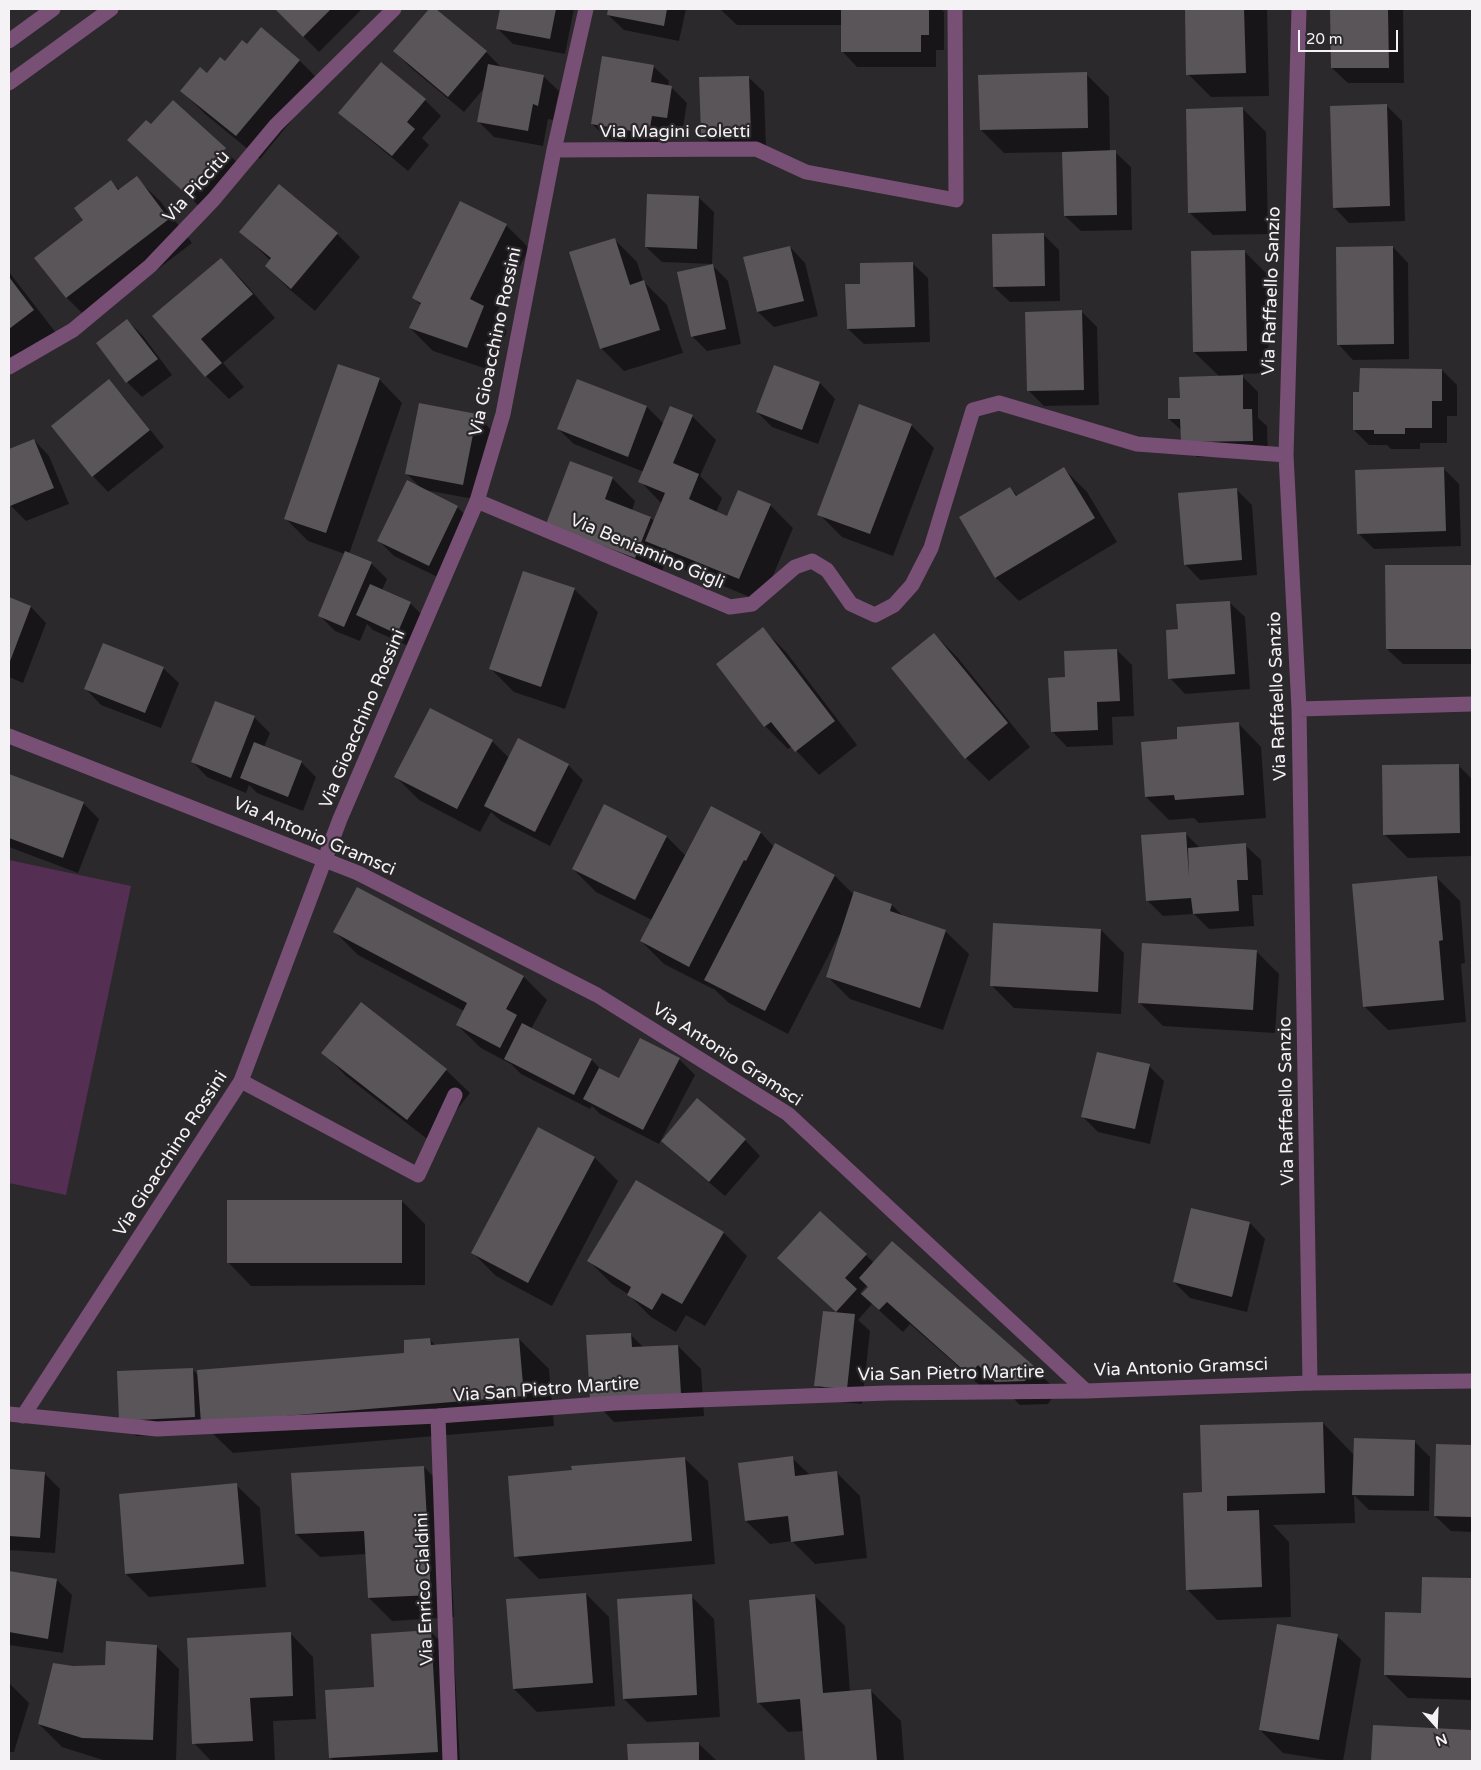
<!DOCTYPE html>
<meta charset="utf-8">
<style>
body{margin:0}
#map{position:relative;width:1481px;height:1770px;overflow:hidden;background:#2c292c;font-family:"Varela Round",sans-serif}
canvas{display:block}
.frame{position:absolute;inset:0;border:10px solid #f4f2f4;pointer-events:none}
.north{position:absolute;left:1411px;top:1700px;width:50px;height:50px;-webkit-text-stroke:4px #2c292c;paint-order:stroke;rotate:160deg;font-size:14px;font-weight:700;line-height:20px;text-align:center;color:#f4f2f4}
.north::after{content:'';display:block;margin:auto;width:18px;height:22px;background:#f4f2f4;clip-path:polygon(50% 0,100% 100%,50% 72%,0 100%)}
.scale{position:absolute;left:1298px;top:30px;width:100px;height:22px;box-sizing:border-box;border:2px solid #f4f2f4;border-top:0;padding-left:6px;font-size:15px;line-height:18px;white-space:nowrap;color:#f4f2f4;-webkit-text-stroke:4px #2c292c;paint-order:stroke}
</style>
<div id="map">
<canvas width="1481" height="1770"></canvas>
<div class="frame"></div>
<div class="north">N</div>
<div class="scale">20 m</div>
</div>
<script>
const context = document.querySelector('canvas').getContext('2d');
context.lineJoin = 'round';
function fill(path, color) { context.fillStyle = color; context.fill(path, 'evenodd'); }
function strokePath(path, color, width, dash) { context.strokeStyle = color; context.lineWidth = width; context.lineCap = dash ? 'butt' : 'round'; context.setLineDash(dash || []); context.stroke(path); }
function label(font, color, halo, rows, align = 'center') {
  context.font = font + ' "Varela Round",sans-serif'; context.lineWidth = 4.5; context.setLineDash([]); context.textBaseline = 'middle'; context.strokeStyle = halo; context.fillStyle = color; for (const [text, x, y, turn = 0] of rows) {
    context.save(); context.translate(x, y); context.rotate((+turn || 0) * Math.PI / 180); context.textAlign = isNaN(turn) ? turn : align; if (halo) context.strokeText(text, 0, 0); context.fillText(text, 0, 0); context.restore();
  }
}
fill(new Path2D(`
 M9,860L131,886L66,1195L9,1183Z`), '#542f53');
fill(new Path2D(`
 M276,9H362L319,52Z
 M430,9H434L486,52L502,68L543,76L559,91L553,120L548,119L543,146L494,137L479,122L485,87L464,112L410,67L394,51Z
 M501,9H574L565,54L513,44L497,28Z
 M610,9H686L679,41L624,30L608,15Z
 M720,9H941L944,12V50H936V67H857L842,51V25H737Z
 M1186,9H1267L1269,96L1211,97L1188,74Z
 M1332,9H1403L1404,83H1348L1332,68Z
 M247,45L299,60L322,83L260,159L205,114L182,91L225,62Z
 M381,64L425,100L441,116L422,138L429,145L408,171L356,128L340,113Z
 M653,66L669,81L668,87H671L687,103L682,133L668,130L665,149L608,139L592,124Z
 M1086,74L1109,97L1110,152H1115L1131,167L1132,230L1081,231L1065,216L1064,152L1004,153L981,130Z
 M748,77L764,92L766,148L717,149L702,134Z
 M173,102L240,165L201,208L129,140L151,126Z
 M1387,106L1402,121L1405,221L1349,223L1334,207Z
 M1243,109L1266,132L1268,234L1213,235L1189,212Z
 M136,178L160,201L192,243L90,321L66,297L85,221L110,181L120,190Z
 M698,197L714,212L712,264L662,262L646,247Z
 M506,225L529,248L494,318L507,331L490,370L433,351L410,328L421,305L413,297Z
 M241,232L337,234L360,257L315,311L289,289L266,266L271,261Z
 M1043,234L1059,250L1060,301L1010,302L994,287Z
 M614,239L637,262L643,281L667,305L683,353L624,371L601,348Z
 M790,247L805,263L818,316L774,327L758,312L745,258Z
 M1393,247L1408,263L1409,359L1353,360L1338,344Z
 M1244,251L1267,274L1269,373L1240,374L1258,392V418L1267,426L1268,456L1197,457L1182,442V431L1169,419L1181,399L1220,377L1194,352Z
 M221,259L244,282L275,318L223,363L244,387L229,399L206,376L154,316Z
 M912,263L928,278L930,342L864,344L848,329L862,285Z
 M713,266L728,281L741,344L707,351L692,336Z
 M9,272L56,333L9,370Z
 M1081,311L1097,327L1099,405L1044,406L1029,391Z
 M127,320L143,336L172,375L142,397L127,382Z
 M774,366L820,383L835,399L818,444L772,427L757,412Z
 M1442,370L1457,385V416H1447V443H1420V449H1391L1387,445H1369L1354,430L1361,393Z
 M379,379L402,403L349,554L371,563L387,579L382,590L410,603L426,619L413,648L373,630L367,624L360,641L335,631L319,615L345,554L308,541L285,518Z
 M109,381L124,397L164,447L108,492L93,476Z
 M577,381L647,407L664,424L692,416L716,440L700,476L722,498L716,512L728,517L770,505L793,528L762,602L670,564L666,560L659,580L570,547L612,478L635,501L632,511L651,518L655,522L662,504L640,481L644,472L574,444L558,429Z
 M477,415L492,431L479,500L425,490L457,507L473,522L444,580L394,556L378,540L421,488L407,474Z
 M911,425L934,448L893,556L842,537L819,514Z
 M34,440L49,456L69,504L26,521L11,506L9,501V450Z
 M1443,468L1459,484L1461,546L1374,549L1358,533Z
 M1064,469L1087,492L1117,542L1019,601L996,578L960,518L1010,488L1018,496Z
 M1237,490L1252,505L1257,575L1200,580L1185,564Z
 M1472,566V664H1403L1387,649V567Z
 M574,589L598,612L565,709L514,692L491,669Z
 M9,599L31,607L46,623L23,683L9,677Z
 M1229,602L1245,617L1250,689L1185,694L1170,678L1179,630Z
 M763,629L786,652L857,745L819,775L792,746L788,749L765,726Z
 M934,634L957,657L1030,747L989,781L966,758Z
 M1117,650L1132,665L1134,716L1112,717L1113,745L1067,747L1052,731L1067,678Z
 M163,668L179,683L161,728L101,705L86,689Z
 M254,717L270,733L264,747L301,762L316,777L303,811L257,793L249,785L246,793L207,777L192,761Z
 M1238,723L1261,747L1266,818L1199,823L1194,818L1169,820L1146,797L1179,740Z
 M492,741L509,758L568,765L583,780L550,846L501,821L491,812L480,832L419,800L396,777Z
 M1458,765L1472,779V856L1408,858L1384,834Z
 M9,775L83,803L99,819L78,873L9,847Z
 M711,808L761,833L774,847L775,845L835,876L854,895L892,905L904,917L945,931L969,954L943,1030L850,999L827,976L840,936L839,935L788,1034L729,1003L713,988V989L664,964L641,941L652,920L596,892L573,869L667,837L686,856Z
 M1186,834L1200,848L1245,845L1261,860L1263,895H1252L1254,926L1209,929L1194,914L1163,916L1148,901Z
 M1437,878L1460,901L1465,963L1461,964L1466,1022L1388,1030L1364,1006Z
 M357,889L524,977L547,1000L531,1029L592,1060L603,1072L619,1080L679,1059L695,1075L659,1144L600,1114L592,1106L590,1109L521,1074L511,1064L481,1048L457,1025L464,1011L358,955L335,932Z
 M1101,930L1124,953L1121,1014L1014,1008L991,985Z
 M1256,951L1279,974L1275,1033L1163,1026L1140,1003Z
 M361,1004L446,1070L470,1093L431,1142L346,1076L323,1052Z
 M1149,1066L1164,1081L1150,1144L1098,1132L1083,1117Z
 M697,1100L745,1140L760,1156L725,1196L678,1156L662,1141Z
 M539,1129L595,1158L618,1181L552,1306L496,1276L473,1253Z
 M636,1182L724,1233L747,1256L705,1326L686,1315L676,1332L651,1317L628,1294L612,1284L589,1261Z
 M402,1201L425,1224V1285L251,1286L228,1262Z
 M1250,1223L1265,1239L1247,1312L1190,1298L1174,1282Z
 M892,1242L1034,1368L1057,1391L1048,1404L1020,1405L1002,1387L993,1397L910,1324L903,1332L872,1304L858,1320L870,1331L862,1404L831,1401L816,1385L839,1314L794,1273L866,1255L874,1263ZM867,1285L870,1287L862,1295L860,1293Z
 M631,1335L644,1348L678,1346L701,1369L704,1416L614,1422L591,1398Z
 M429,1339L436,1346L519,1339L549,1369L554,1426L233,1453L209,1430L210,1432L136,1436L120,1421L192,1369L199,1376L406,1354Z
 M1323,1423L1354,1455L1415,1442L1430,1457L1429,1511L1369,1510L1354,1495L1355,1523L1273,1525L1289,1542L1291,1617L1217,1620L1187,1589L1204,1494Z
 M1437,1445L1472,1446V1532L1451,1531L1435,1516Z
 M684,1458L708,1481L715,1564L539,1579L516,1556Z
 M792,1458L810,1475L837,1473L860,1496L867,1558L815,1564L792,1541L770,1544L746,1521Z
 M424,1467L447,1490L454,1617L392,1621L369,1598L366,1554L320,1557L296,1534Z
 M9,1471L44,1473L60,1489L55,1553L9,1550Z
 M236,1485L260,1508L266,1587L149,1597L126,1574Z
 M9,1572L57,1580L72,1595L63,1653L9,1645Z
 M1423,1578L1472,1580V1700L1408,1698L1385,1675L1422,1614Z
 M586,1594L609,1617L615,1706L537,1712L514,1689Z
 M814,1595L845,1626L850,1692L870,1690L901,1721L904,1761H807L804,1731L788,1732L758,1702Z
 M691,1596L714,1619L720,1717L647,1722L624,1699Z
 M431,1632L454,1655L460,1761H334L330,1757L375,1689Z
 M290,1633L313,1657L316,1719L273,1721L275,1761H211L194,1743Z
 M1337,1636L1361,1659L1343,1761H1333L1283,1753L1260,1730Z
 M156,1646L179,1669L176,1761H106L62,1747L39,1724L73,1667L106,1666Z
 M9,1683L29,1703L14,1752H9Z
 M1374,1727L1472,1732V1761H1372Z
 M698,1743L717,1761H629L628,1745Z`), '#0007');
fill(new Path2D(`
 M275,9H331L303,37Z
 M429,9H436L487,51L448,97L393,51Z
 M500,9H556L550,39L496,29Z
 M608,9H667L664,26L607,15Z
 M841,9H929V35H921V52H841Z
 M1185,9H1244L1246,73L1186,75Z
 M1330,9H1388L1389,68H1331Z
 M261,27L300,60L236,136L180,91L200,67L207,73L220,57L225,61L242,40L247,44Z
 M602,56L654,65L651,82L672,86L667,118L652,116L649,134L591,124Z
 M381,62L426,99L407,122L415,129L392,156L338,113Z
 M488,64L544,75L538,106L533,104L528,131L477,122Z
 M1087,72L1088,128L980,130L978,75Z
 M749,76L751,133L701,134L699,77Z
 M173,100L226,148L185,193L127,140L146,120L151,124Z
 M1387,104L1390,206L1333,208L1330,106Z
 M1243,107L1246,211L1188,213L1186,109Z
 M1116,150L1117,215L1064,216L1062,152Z
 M137,176L169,219L66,298L34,258L83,220L74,208L111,180L118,190Z
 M279,184L338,233L291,289L265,266L271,258L239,232Z
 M647,194L699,196L697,249L645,247Z
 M460,201L507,224L470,299L484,306L467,348L409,328L421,303L412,298Z
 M1044,233L1045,286L993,287L992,234Z
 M615,238L630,285L644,280L660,330L600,349L569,252Z
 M790,246L804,301L757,312L743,257Z
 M1393,246L1394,344L1337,345L1336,247Z
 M1245,250L1247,351L1193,352L1191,251Z
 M221,258L253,294L201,339L222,363L205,377L152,316Z
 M913,262L915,327L847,329L845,284H860V263Z
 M713,264L726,329L691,337L677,272Z
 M9,277L34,310L9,329Z
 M1082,310L1084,390L1027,391L1025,312Z
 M127,319L158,359L126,383L96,343Z
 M338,364L380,378L326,533L284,519Z
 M774,365L820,382L802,430L756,412Z
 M1360,368L1442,369V401H1432V428H1405V434H1374V430H1353V392H1359Z
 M1243,375V409H1252L1253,441L1181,442L1180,419H1168V398H1180L1179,377Z
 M109,379L150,430L92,477L51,426Z
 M577,379L647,406L628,457L557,429Z
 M419,403L477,414L463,485L405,474Z
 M859,404L912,424L870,534L817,515Z
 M670,406L693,415L673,463L699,474L689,499L727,516L738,490L771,504L739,579L645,541L665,493L638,482Z
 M34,439L54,488L10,506L9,449Z
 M570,461L613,477L605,499L651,517L635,558L546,524Z
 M1064,467L1095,518L995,578L959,517L1010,487L1016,496Z
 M1444,467L1446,531L1357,534L1355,470Z
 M407,480L458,506L429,566L377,541Z
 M1237,488L1242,560L1184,565L1178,493Z
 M345,551L372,562L344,627L318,616Z
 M1385,565H1472V649H1386Z
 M523,571L575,588L541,687L489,669Z
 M370,584L411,602L397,634L356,615Z
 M9,597L31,606L9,664Z
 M1230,601L1235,674L1168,679L1166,630L1178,629L1176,604Z
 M763,627L835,721L795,752L771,722L764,727L716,664Z
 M934,633L1008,723L965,759L891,668Z
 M103,643L164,667L145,713L84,689Z
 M1117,649L1120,701L1097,702L1098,730L1051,732L1048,678L1065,677L1064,651Z
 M215,701L255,716L231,778L191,762Z
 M430,708L493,740L457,809L394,777Z
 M1239,722L1244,795L1175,800L1174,795L1145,797L1141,742L1177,739V727Z
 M518,738L569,764L535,832L484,806Z
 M254,742L302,761L288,797L240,778Z
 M1459,764L1460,833L1383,835L1382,765Z
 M9,774L84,802L63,858L9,838Z
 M604,804L667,836L635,900L572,869Z
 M711,806L761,832L746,861L744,860L689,967L640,941Z
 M1186,832L1189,877L1188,848L1246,843L1248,880H1237L1239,911L1193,914L1191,898L1146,901L1141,835Z
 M775,843L835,875L765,1011L704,980Z
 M1437,876L1443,940L1439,941L1444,1000L1363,1007L1352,884Z
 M357,887L524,976L506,1009L517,1015L500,1048L456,1025L467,1003L333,932Z
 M854,891L892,904L890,911L946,930L920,1008L826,977Z
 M993,923L1101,929L1098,992L990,986Z
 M1142,943L1257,950L1253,1010L1138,1003Z
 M361,1002L447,1069L407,1120L321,1053Z
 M522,1023L592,1059L574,1095L504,1059Z
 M640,1038L680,1058L643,1130L583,1099L599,1068L619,1078Z
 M1097,1052L1150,1064L1135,1129L1081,1117Z
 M697,1098L746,1139L709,1182L661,1141Z
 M538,1127L595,1157L528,1283L471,1253Z
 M636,1180L724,1232L682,1304L662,1293L652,1310L627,1295L631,1287L587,1261Z
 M227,1200H402V1263H227Z
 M1191,1208L1250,1222L1232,1297L1173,1282Z
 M820,1211L867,1254L845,1278L857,1289L836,1312L777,1258Z
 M892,1241L1035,1367L1025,1381L995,1382L978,1365L969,1375L887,1302L879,1310L861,1294L868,1287L859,1278Z
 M823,1311L855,1314L847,1389L814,1386Z
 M631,1333L632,1347L678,1345L681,1394L590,1399L586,1335Z
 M430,1338L431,1345L519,1338L524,1396L201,1423L197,1370L404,1353V1340Z
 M193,1368L195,1417L119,1421L117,1371Z
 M1323,1422L1325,1493L1227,1496V1511L1259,1510L1262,1587L1186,1590L1183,1493L1202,1492L1200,1425Z
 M1354,1438L1415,1440L1414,1496L1352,1495Z
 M1436,1444L1472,1445V1517L1434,1516Z
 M793,1456L795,1476L837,1471L844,1535L791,1542L788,1516L745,1521L738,1463Z
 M685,1457L692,1541L514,1557L508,1476L572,1470L571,1466Z
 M424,1466L431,1595L368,1598L364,1531L295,1534L291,1473Z
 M9,1469L45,1472L40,1538L9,1536Z
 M237,1483L244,1564L125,1574L119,1494Z
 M9,1571L57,1579L48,1639L9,1632Z
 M1422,1577L1472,1578V1678L1384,1675L1385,1612L1421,1613Z
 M586,1593L593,1683L513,1689L506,1599Z
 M692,1594L697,1695L623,1699L617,1599Z
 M815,1594L823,1693L871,1689L877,1761H805L800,1699L757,1703L749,1600Z
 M1277,1624L1338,1634L1319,1740L1259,1730Z
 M431,1630L438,1752L329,1758L325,1690L374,1687L371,1634Z
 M291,1632L293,1696L250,1698L253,1741L192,1744L187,1638Z
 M106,1641L157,1645L153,1740L82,1738L38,1724L53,1663L73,1666L105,1665Z
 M1373,1725L1472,1730V1761H1371Z
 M699,1742V1761H628L627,1744Z`), '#595559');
strokePath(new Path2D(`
 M1299,9L1286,455L1299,709L1310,1383
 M554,150L756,149L806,172L956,200L955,9
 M9,367L73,330L150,266L214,199L276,125L394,9
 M477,501L730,607L752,604L795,567L812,561L827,570L851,604L875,615L894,605L912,585L931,548L973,410L999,403L1137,444L1286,455
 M1299,709L1472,704
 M241,1081L418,1175L455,1095
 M23,1416L241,1081L340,819L477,501L503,414L554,150L586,9
 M438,1416L450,1761`), '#785076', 15);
strokePath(new Path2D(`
 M9,41L53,9
 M9,83L111,9
 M9,736L358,873L597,995L788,1114L1086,1391L1310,1383L1472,1381
 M9,1414L157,1429L438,1416L615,1403L887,1393L1086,1391`), '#785076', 15);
label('18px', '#f4f2f4', '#2c292c', [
 ["Via Magini Coletti",675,132],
 ["Via Piccitù",197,187,-48],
 ["Via Raffaello Sanzio",1272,291,-88],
 ["Via Gioacchino Rossini",496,342,-78],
 ["Via Beniamino Gigli",647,552,23],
 ["Via Raffaello Sanzio",1278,696,-92],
 ["Via Gioacchino Rossini",363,719,-67],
 ["Via Antonio Gramsci",314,837,23],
 ["Via Antonio Gramsci",727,1055,33],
 ["Via Raffaello Sanzio",1287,1101,-91],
 ["Via Gioacchino Rossini",171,1154,-57],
 ["Via Antonio Gramsci",1181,1368,-2],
 ["Via San Pietro Martire",951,1374,-1],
 ["Via San Pietro Martire",546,1390,-4],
 ["Via Enrico Cialdini",425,1589,-92]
]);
</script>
